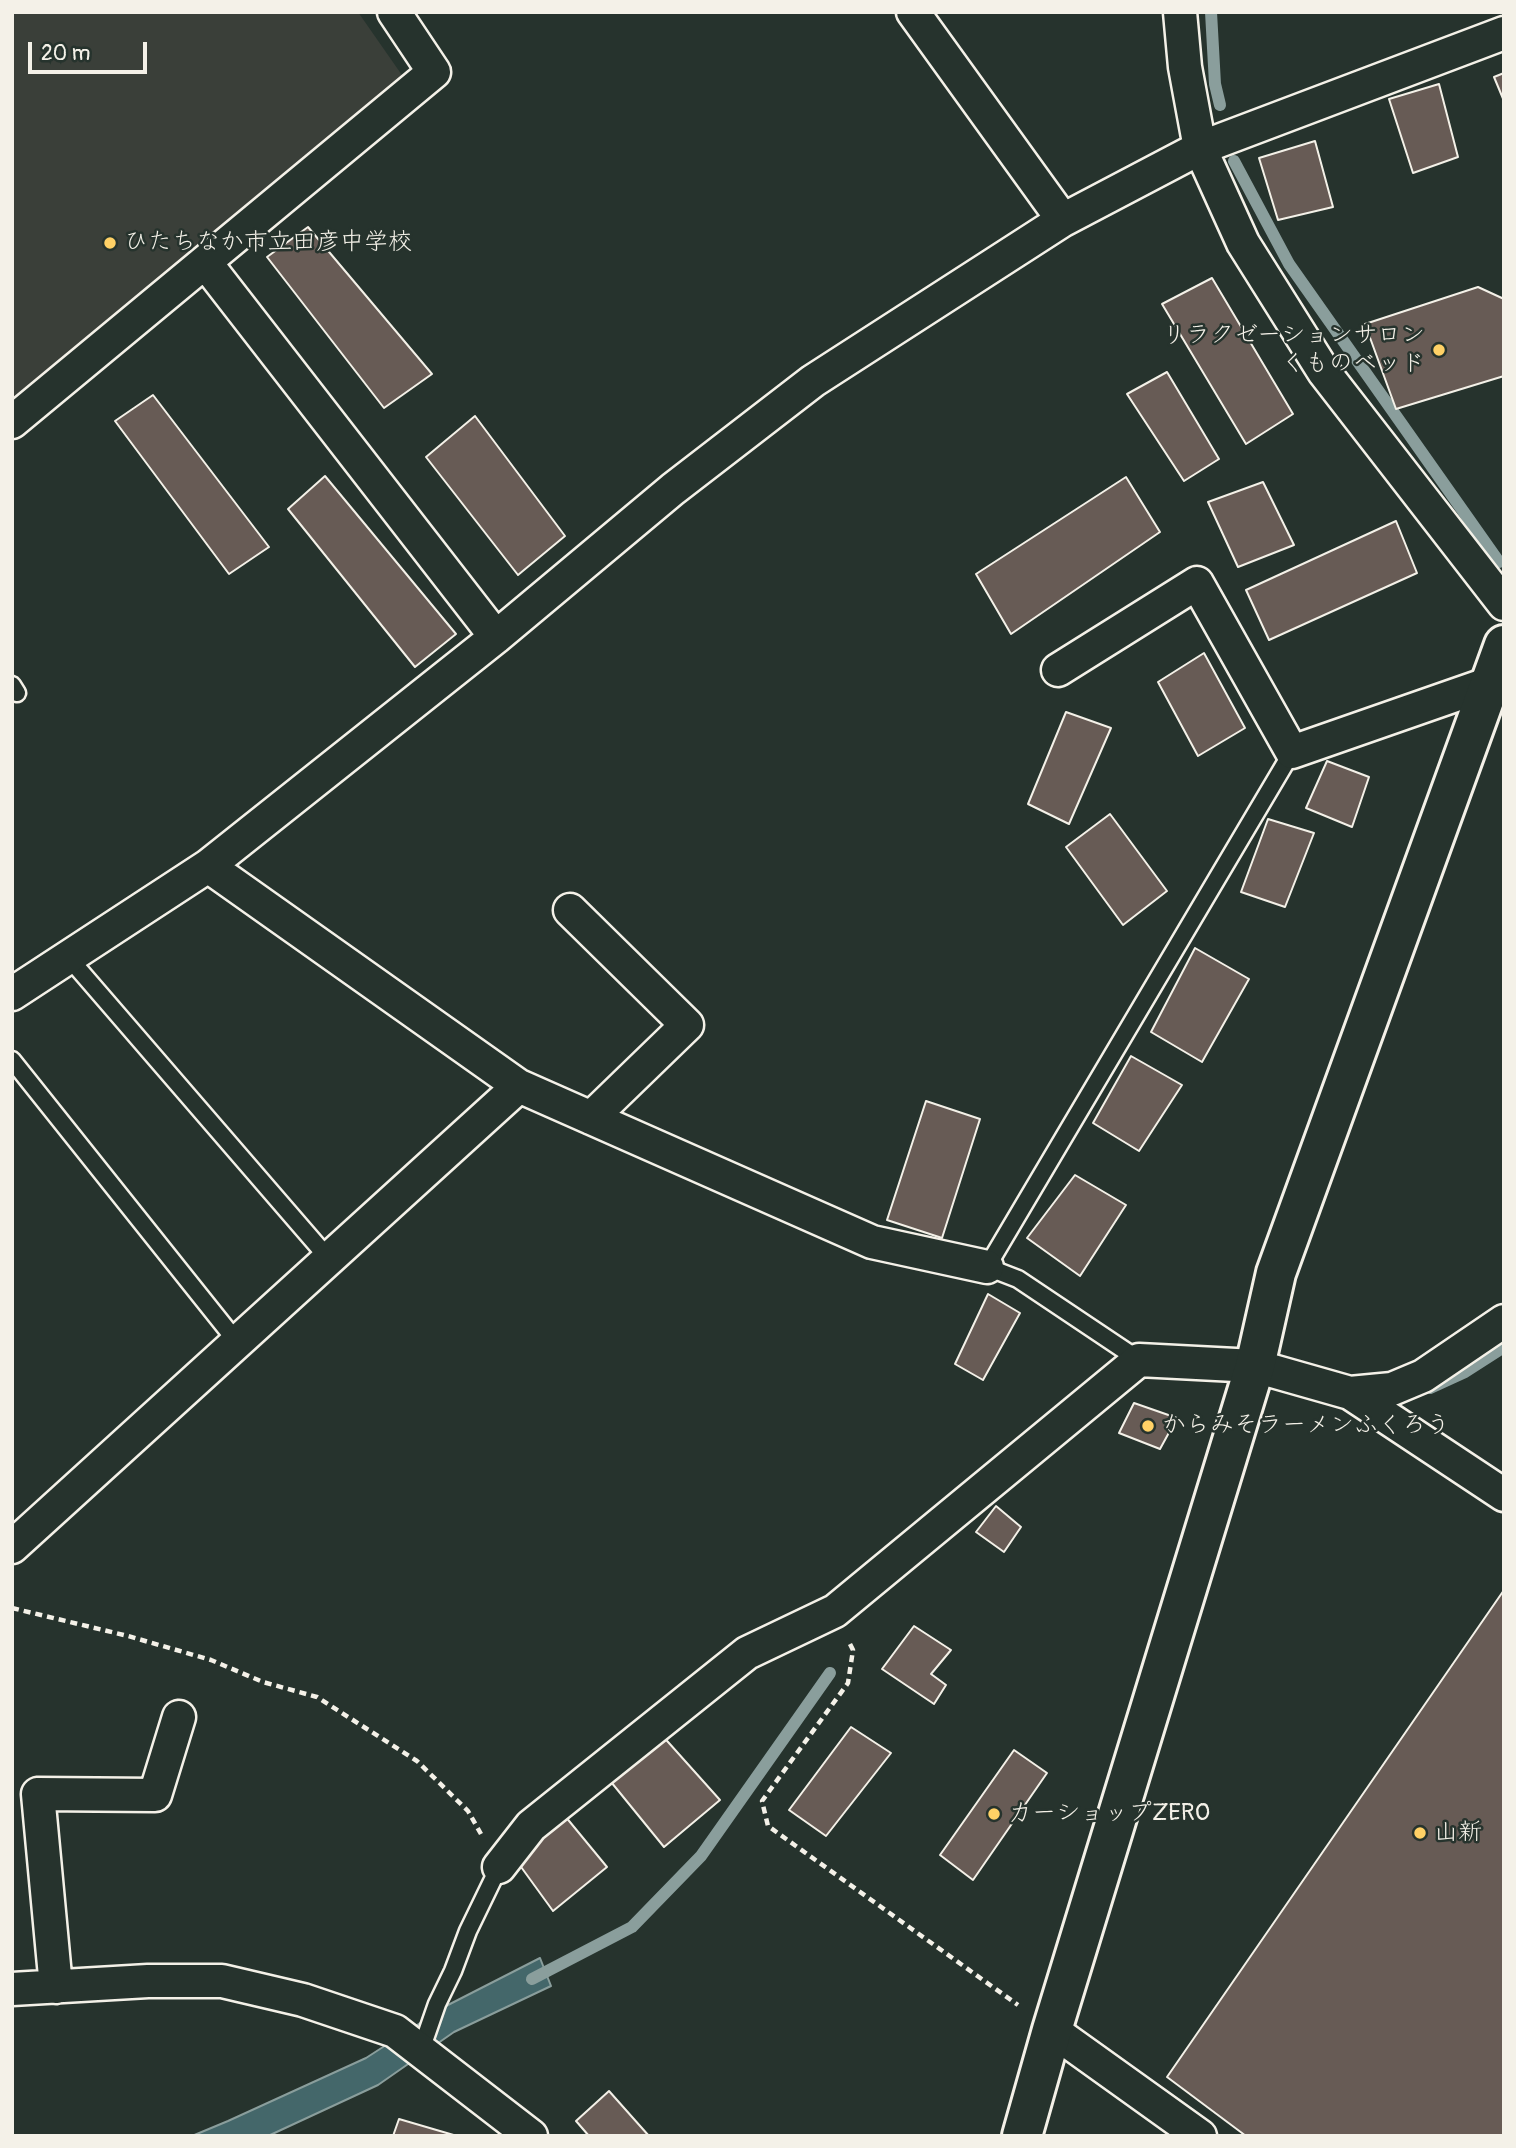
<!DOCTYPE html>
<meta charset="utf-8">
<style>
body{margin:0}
#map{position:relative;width:1516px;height:2148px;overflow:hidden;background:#26332d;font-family:Pangolin,sans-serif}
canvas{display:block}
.frame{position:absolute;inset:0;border:14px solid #f4f1e8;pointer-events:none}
.scale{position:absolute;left:28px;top:42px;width:119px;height:32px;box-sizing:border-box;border:4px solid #f4f1e8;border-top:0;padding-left:9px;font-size:21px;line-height:24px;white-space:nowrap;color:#f4f1e8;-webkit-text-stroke:5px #26332d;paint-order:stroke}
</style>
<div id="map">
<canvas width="1516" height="2148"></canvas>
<div class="frame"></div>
<div class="scale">20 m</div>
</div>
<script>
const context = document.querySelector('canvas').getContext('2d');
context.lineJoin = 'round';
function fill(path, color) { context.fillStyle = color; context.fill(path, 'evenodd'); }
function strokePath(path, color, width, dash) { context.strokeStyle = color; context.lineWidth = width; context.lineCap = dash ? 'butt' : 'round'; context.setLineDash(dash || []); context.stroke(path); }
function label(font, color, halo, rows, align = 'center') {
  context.font = font + ' Pangolin,"Klee One",sans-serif'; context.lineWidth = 5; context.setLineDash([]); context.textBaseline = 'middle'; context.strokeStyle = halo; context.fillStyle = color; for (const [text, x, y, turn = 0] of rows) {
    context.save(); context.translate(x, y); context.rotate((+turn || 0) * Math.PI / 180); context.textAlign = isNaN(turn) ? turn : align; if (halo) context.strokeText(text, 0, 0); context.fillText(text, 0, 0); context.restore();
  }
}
fill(new Path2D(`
 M12,12H358L404,78L12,408Z`), '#3a3f39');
const water = new Path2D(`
 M540,1958L551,1986L454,2032L378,2085L268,2136H192L228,2121L366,2058L448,2005Z`);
fill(water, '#44676a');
strokePath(water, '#8a9e9c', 2);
strokePath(new Path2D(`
 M1211,12L1215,84L1220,105
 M1234,161L1289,264L1499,562
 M1430,1388L1465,1372L1504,1347
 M532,1979L632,1927L701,1856L830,1673`), '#8a9e9c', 12);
const building = new Path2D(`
 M1504,73V101L1494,77Z
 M1439,84L1458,157L1413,173L1389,99Z
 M1315,141L1333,207L1278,220L1259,158Z
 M308,227L432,374L384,408L267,257Z
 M1212,278L1293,414L1246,444L1162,304Z
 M1478,287L1504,299V376L1396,409L1365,324Z
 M1167,372L1219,459L1184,481L1127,394Z
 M153,395L269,547L229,574L115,421Z
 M475,416L565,536L518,575L426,457Z
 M325,476L456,634L415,667L288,509Z
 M1126,477L1160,532L1011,634L976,574Z
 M1263,482L1294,545L1238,567L1208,502Z
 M1396,521L1417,573L1269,640L1246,590Z
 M1204,653L1245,728L1198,756L1158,682Z
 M1066,712L1111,728L1069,824L1028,804Z
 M1327,761L1369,777L1352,827L1306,808Z
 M1110,814L1167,891L1123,925L1066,847Z
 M1268,819L1314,833L1285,907L1241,892Z
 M1195,948L1249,979L1202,1062L1151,1032Z
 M1131,1056L1182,1085L1139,1151L1093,1123Z
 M926,1101L980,1119L942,1238L887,1220Z
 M1075,1175L1126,1205L1080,1276L1027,1238Z
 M988,1294L1020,1313L983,1380L955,1364Z
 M1134,1403L1177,1418L1160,1449L1119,1433Z
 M996,1506L1021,1527L1004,1552L976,1532Z
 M1504,1590V2136H1246L1167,2077Z
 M914,1626L951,1650L931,1674L946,1685L934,1704L882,1669Z
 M851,1727L891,1753L826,1836L789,1810Z
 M660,1733L720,1800L664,1847L607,1777Z
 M1014,1750L1047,1773L973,1880L940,1855Z
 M565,1816L607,1867L553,1911L516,1860Z
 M609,2091L649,2136H589L576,2121Z
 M399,2119L457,2136H393Z`);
fill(building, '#675b55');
strokePath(building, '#f4f1e8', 2);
const service = new Path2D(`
 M12,685L17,693
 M69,958L329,1259
 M12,1060L237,1342
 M1139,1360L1018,1279L987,1267L1292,752
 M421,2050L437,2004L453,1971L468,1931L499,1867`);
const minor = new Path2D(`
 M913,12L1063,220
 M1180,12L1185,67L1200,148L1243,243L1324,372L1504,604
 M205,262L496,637
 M12,422L434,72L394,12
 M1058,670L1197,583L1292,752L1490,683
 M208,866L519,1086L872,1242L987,1267
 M570,910L687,1025L591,1118
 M12,994L208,866L496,637L673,489L813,381L1063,220L1200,148L1504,33
 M1350,1393L1504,1495
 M12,1547L519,1086
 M499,1867L531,1826L747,1653L835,1611L1139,1360L1255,1366L1350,1393L1392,1389L1423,1376L1504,1321
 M56,1987L38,1794L155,1795L179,1717
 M12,1989L148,1981H222L303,2000L395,2031L531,2136
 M1052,2030L1200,2136`);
const tertiary = new Path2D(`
 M1022,2136L1052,2030L1255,1366L1276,1273L1504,645`);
strokePath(service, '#f4f1e8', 21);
strokePath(minor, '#f4f1e8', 37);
strokePath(tertiary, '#f4f1e8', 44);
strokePath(new Path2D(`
 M12,1608L128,1636L211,1660L263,1682L317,1697L417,1761L468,1811L481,1834
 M850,1644L853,1650L848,1683L762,1801L768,1826L1018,2005`), '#f4f1e8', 4.5, [7, 5]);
strokePath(service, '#26332d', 16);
strokePath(minor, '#26332d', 32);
strokePath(tertiary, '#26332d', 38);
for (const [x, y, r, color] of [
 [110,243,7,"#ffd166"],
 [1439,350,7,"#ffd166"],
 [1148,1426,7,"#ffd166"],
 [994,1814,7,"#ffd166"],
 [1420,1833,7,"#ffd166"]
]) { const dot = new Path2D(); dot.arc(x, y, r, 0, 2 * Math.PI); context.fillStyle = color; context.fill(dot); strokePath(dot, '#26332d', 2.5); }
label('24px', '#f4f1e8', '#26332d', [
 ["ひたちなか市立田彦中学校",124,243],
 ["リラクゼーションサロン",1425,336,"right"],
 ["くものベッド",1425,364,"right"],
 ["からみそラーメンふくろう",1162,1426],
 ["カーショップZERO",1008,1814],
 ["山新",1434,1833]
], 'left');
</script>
